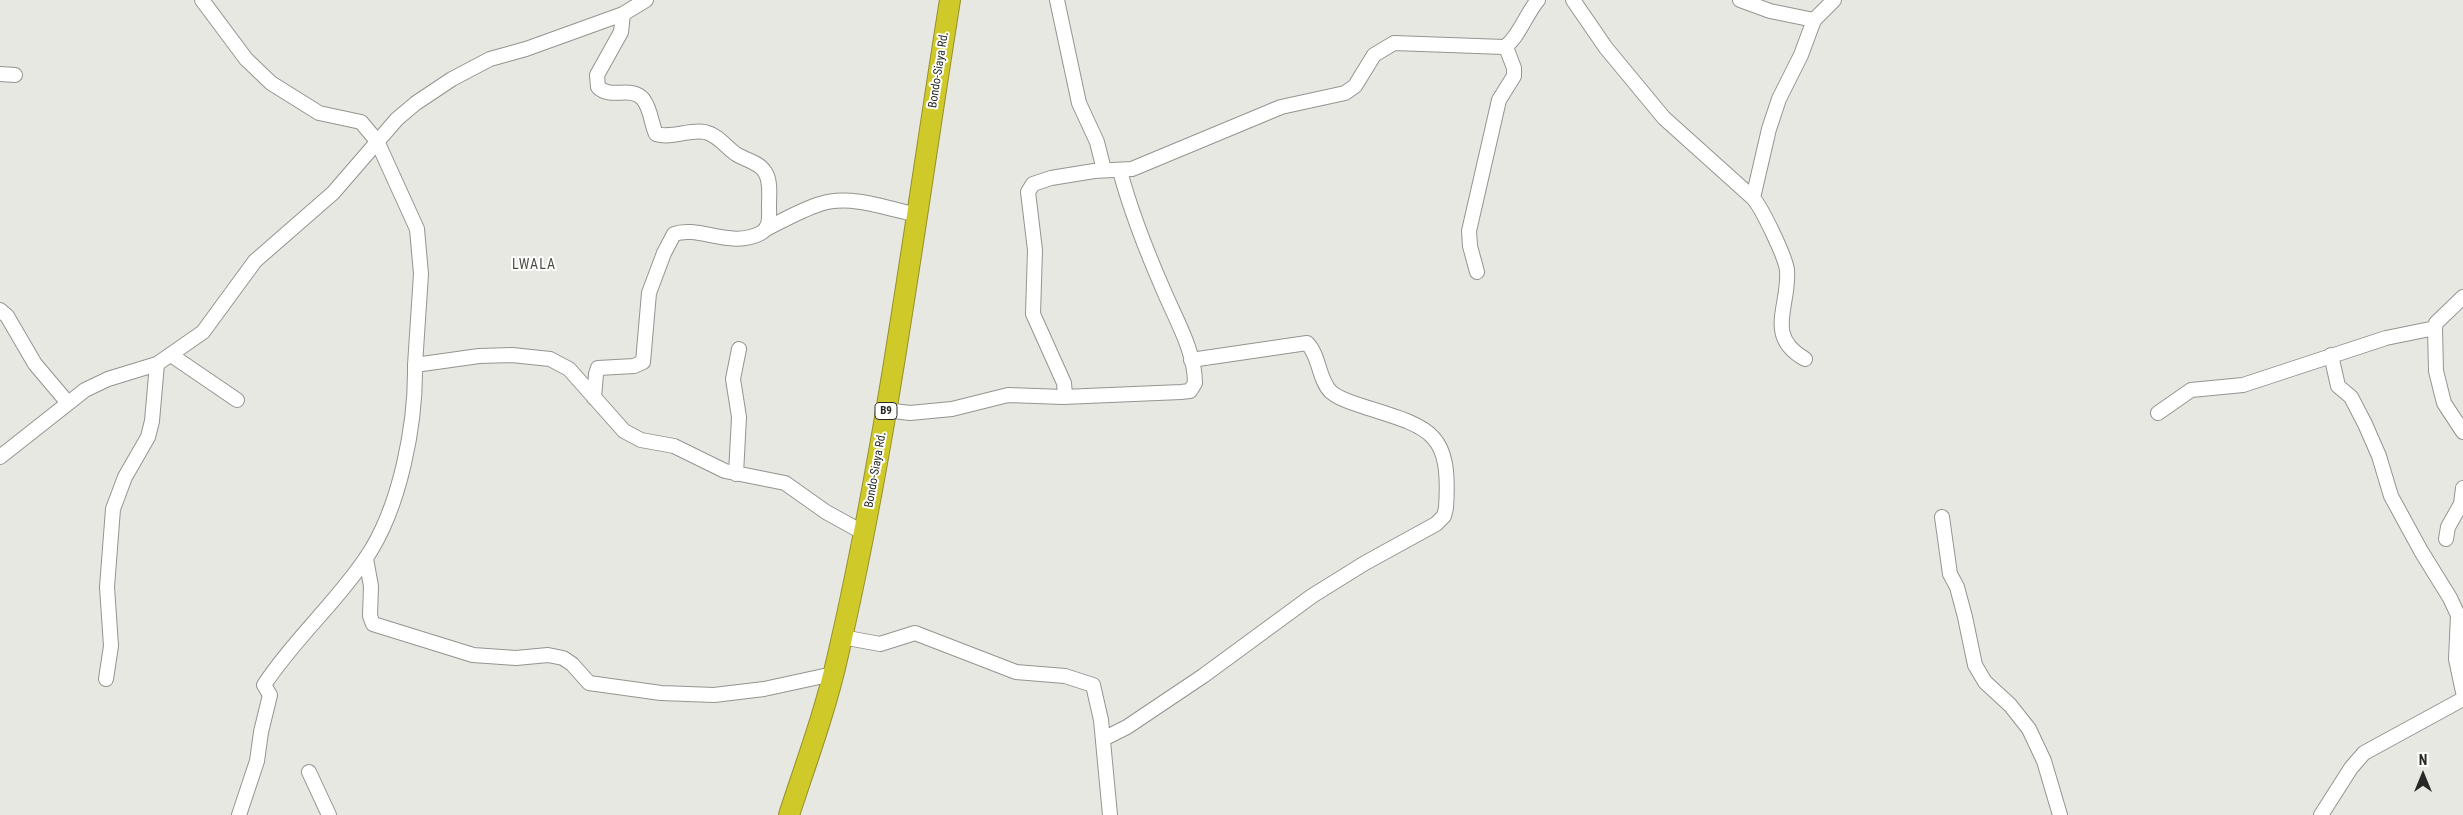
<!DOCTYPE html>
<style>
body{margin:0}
#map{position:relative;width:2463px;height:815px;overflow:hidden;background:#e8e8e3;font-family:"Roboto Condensed",sans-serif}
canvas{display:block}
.north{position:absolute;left:2398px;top:750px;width:50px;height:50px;-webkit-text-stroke:4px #fffffe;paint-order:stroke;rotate:0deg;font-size:14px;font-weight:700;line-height:20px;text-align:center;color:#282826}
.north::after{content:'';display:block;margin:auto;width:18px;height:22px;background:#282826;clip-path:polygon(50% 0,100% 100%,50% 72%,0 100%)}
</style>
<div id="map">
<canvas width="2463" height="815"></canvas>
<div class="north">N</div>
</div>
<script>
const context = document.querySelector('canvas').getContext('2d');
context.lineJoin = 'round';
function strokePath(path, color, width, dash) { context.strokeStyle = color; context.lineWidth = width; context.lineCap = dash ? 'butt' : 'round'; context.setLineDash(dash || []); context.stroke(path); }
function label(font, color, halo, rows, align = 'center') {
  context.font = font + ' "Roboto Condensed",sans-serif'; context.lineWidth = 4; context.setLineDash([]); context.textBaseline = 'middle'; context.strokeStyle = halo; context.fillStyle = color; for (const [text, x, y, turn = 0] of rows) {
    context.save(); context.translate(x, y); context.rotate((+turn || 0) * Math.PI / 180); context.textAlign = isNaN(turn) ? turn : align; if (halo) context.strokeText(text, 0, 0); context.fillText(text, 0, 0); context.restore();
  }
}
const minor = new Path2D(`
 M202,0L246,59L271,83L319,113L361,122L377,141L417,229L421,274L415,365L479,356L512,355L550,359L569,369L624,431L641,440L674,446L725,471L785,483L826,512L864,533
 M1057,0L1079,103L1097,142L1104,170
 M1573,0L1606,48L1664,118L1753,198
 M1740,0L1770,11L1814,20
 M0,74L15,75
 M766,229C784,220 801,210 820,204C849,194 887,208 916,215
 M1477,272L1470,246L1469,231L1499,100L1514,76V68L1506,47
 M2463,297L2436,323L2435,328L2436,371L2444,403L2463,432
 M0,310L7,316L35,364L68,403
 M171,355L237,400
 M2331,355L2338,386L2351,397L2365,424L2379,456L2391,496L2421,551L2450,598L2458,615L2456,659L2463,692
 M1805,359C1764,336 1790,306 1787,270C1785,256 1762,208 1753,198L1769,129L1779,99L1801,55L1814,20L1834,0
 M1063,397L1181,392L1190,391L1195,383C1195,351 1175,318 1163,289C1146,250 1131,212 1120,171
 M594,398L596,374L598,368L634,366L643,362L649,293L664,253L674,234C699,225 731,249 761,233C771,227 769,216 769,206C769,195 771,181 765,172C759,162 745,160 736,154C726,147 718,135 705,132C689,129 672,139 656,134C651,123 651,109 643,99C631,85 611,100 598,87L597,75L621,32L623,14
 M886,410L910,413L952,409L1008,395L1063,397L1065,395L1064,383L1033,314L1035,250L1028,192L1033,184L1051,178L1094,171L1132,169L1281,107L1345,93L1355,86L1374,55L1394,43L1504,47C1517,41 1527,12 1538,0
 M2158,413L2191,390L2243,385L2386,338L2435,328
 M0,457L85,390L108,379L157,364L203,332L255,261L333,193L397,119L416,103L452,79L490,59L526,49L623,14L646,0
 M736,474L739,417L733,379L739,349
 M1942,517L1950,574L1957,587L1965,617L1975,665L1985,682L2010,705L2029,729L2044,761L2060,815
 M2446,539L2448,527L2461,504L2463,488
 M366,559L371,586L370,616L373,624L473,655L516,658L548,655L563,658L572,664L589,683L661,693L714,695L764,689L833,674
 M842,637L880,644L915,633L1016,672L1065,676L1093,685L1101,720L1110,815
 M106,679L111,646L107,587L113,509L125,477L148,437L152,421L157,364
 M1103,739L1127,727L1203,676L1312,596L1365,563L1436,524L1444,516L1446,508C1451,432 1432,428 1365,407C1354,403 1340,400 1331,392C1318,379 1320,356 1307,343L1191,360
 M309,772L329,815
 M239,815L257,761L261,732L270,695L264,685C294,639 336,603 366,558C400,508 416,425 415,365
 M2321,815L2351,768L2364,753L2463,699`);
const highway = new Path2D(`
 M789,815C806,763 826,709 838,655C888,439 915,219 950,0`);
strokePath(minor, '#949490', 16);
strokePath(highway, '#959129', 22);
strokePath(minor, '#fff', 14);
strokePath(highway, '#d0c92a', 20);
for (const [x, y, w] of [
 [886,411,22]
]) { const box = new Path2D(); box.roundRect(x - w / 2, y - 8.5, w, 17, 4); context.fillStyle = '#fffffe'; context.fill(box); strokePath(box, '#282826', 1); }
label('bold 11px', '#282826', null, [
 ["B9",886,411]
]);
label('12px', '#282826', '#fffffe', [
 ["Bondo-Siaya Rd.",939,70,-81],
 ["Bondo-Siaya Rd.",876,470,-80]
]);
context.letterSpacing = '1px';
label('14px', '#4d4d49', '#fffffe', [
 ["LWALA",534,265]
]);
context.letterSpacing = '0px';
</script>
